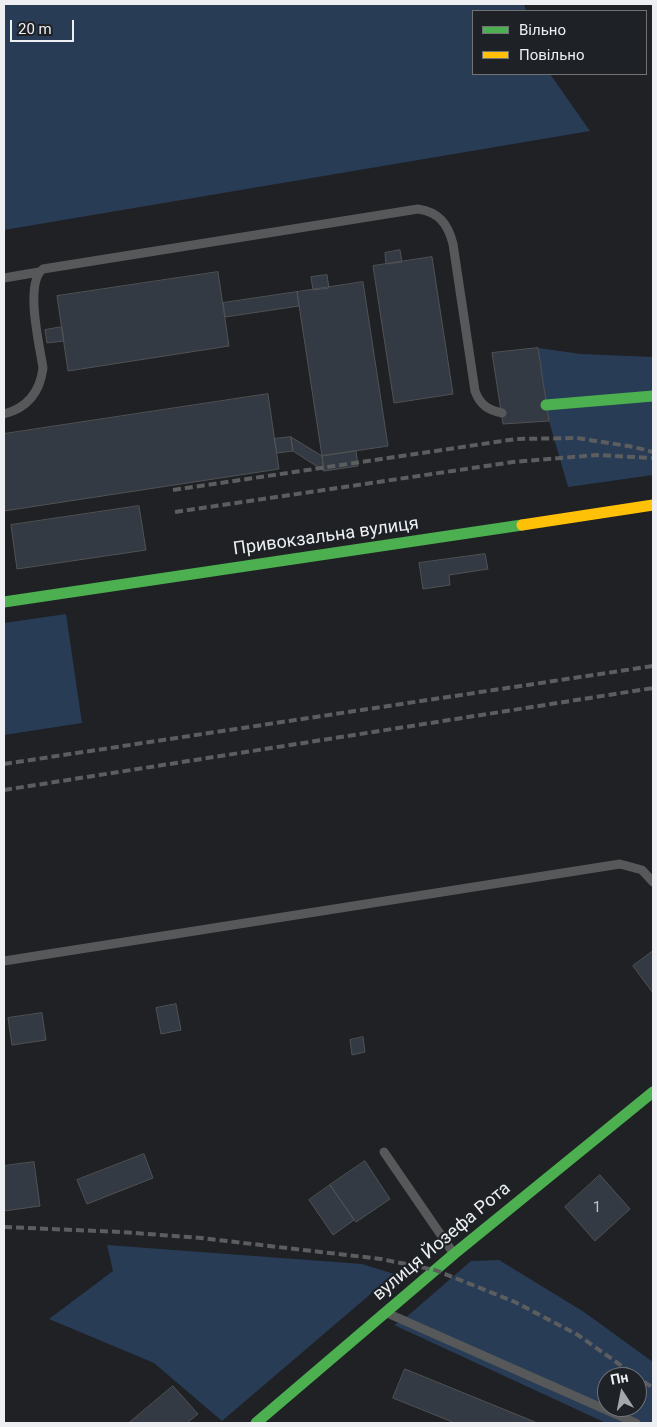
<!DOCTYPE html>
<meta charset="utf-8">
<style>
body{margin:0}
#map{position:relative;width:657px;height:1427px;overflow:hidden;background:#1f2124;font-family:Roboto,sans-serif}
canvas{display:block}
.frame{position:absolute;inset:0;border:5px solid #edeff2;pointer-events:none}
.legend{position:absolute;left:472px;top:10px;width:175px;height:65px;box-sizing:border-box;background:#1e2125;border:1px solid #717377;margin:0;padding:6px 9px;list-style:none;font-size:15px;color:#edeff2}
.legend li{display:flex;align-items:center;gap:10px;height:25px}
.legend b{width:25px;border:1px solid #717377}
.north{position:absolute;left:597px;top:1367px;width:50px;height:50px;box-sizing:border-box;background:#1e2125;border:1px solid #717377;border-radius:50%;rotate:349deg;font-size:14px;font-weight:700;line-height:20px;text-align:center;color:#edeff2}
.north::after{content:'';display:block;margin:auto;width:18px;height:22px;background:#a5a7aa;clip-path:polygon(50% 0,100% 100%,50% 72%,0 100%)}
.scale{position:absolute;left:10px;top:20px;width:64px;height:22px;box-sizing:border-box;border:2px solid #edeff2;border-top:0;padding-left:6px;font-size:15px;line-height:18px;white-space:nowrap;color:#edeff2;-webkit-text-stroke:4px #1e2125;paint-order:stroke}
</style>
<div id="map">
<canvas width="657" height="1427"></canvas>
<div class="frame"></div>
<ul class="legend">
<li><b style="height:6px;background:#4caf50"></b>Вільно</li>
<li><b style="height:6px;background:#ffc107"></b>Повільно</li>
</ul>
<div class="north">Пн</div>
<div class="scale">20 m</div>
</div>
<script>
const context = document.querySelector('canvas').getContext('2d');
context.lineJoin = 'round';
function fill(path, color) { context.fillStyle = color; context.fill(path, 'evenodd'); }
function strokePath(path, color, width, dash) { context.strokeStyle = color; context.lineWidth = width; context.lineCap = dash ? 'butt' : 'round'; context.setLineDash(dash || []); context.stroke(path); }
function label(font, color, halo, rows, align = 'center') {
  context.font = font + ' Roboto,sans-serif'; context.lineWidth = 4.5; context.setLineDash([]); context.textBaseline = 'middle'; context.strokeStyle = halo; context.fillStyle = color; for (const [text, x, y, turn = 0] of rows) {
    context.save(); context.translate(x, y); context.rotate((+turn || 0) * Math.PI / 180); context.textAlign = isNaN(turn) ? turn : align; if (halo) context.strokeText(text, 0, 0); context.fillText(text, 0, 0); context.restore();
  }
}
fill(new Path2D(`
 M4,4H524L526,11H473V74H550L590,131L4,230Z
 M538,348L581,354L653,357V475L568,487L549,421Z
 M66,614L82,723L4,735V623Z
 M107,1245L362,1264L394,1274L222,1421L154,1363L49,1319L113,1271Z
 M499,1260L584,1312L653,1362V1423H606L394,1325L403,1320L471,1261ZM607,1377H637V1407H607Z`), '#283c56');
const building = new Path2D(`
 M400,250L402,262L386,264L385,253Z
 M432,257L453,394L394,403L373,266Z
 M218,272L229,346L68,371L57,296Z
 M327,275L329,288L313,290L311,277Z
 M363,282L388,446L322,456L297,292Z
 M297,292L299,306L225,317L223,303Z
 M62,327L64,341L47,343L45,330Z
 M538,348L549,421L503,424L492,353Z
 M268,394L279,469L4,511V434Z
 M291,437L293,451L277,453L274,439Z
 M291,437L322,456L324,471L293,451Z
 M356,451L358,466L324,471L322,456Z
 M139,506L146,550L17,569L11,525Z
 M485,554L488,569L449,575L450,585L423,589L419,563Z
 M653,951V993L633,966Z
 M176,1004L181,1030L161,1034L156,1008Z
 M42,1013L46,1040L12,1045L8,1018Z
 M363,1037L365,1052L352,1055L350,1040Z
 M144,1154L153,1178L87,1204L77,1180Z
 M365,1161L390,1199L356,1222L330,1185Z
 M34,1162L40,1206L4,1211V1166Z
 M600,1175L630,1209L595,1241L565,1207Z
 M330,1185L354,1220L333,1235L309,1200Z
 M405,1369L535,1422L534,1423H455L393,1398Z
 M173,1386L198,1414L187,1423H129Z`);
fill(building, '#333a43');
strokePath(building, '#505254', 1);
strokePath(new Path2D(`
 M4,278L39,272
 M4,414C27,408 40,392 43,368C40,347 24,283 43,269L418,209C439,212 448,224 453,244L475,391C480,405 488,410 502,413
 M4,961L620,864L642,870L653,882
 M384,1152L454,1254
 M387,1313L636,1423`), '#575859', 9);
strokePath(new Path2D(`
 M546,405L653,396
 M4,602L522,525
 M256,1423L454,1254L653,1092`), '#4caf50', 11);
strokePath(new Path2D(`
 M522,525L653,505`), '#ffc107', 11);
strokePath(new Path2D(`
 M173,490L516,439L577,438L634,447L653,452
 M175,512L513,462L596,455L653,458
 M4,764L653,666
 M4,790L653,688
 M4,1227L121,1232L201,1238L381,1259L435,1270L515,1302L578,1335L653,1388`), '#5b5d5f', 4, [8, 4]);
label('15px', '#bec2c6', null, [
 ["1",597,1208]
]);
label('18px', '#edeff2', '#1e2125', [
 ["Привокзальна вулиця",326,537,-8],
 ["вулиця Йозефа Рота",442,1242,-40]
]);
</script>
